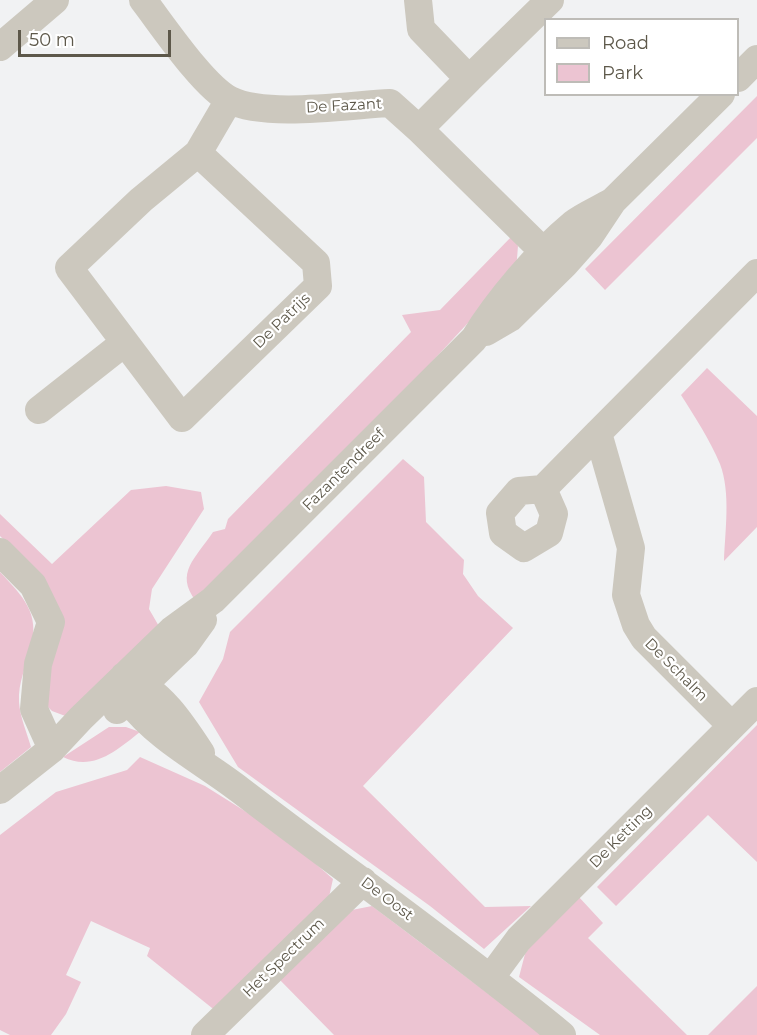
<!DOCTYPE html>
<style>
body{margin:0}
#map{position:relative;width:757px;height:1035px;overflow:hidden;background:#f1f2f3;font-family:Montserrat,sans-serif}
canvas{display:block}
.legend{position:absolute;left:544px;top:18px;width:195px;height:78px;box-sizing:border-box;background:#fff;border:2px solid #bebcb7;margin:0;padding:8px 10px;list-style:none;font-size:18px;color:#5d584a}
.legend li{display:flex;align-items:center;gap:12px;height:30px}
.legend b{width:30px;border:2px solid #bebcb7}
.scale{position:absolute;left:18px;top:30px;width:153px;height:27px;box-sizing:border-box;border:3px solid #5d584a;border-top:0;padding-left:8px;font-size:18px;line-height:21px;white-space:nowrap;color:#5d584a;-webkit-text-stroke:4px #fff;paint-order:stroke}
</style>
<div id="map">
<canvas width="757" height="1035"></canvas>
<ul class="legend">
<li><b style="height:8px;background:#ccc8be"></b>Road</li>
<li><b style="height:16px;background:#ecc4d2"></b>Park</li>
</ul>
<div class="scale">50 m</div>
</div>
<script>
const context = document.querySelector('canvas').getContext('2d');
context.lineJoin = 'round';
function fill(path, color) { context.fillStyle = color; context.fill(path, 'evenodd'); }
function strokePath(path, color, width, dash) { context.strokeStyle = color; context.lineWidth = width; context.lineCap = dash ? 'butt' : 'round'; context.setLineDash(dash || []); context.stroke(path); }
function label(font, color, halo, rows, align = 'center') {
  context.font = font + ' Montserrat,sans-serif'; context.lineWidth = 4.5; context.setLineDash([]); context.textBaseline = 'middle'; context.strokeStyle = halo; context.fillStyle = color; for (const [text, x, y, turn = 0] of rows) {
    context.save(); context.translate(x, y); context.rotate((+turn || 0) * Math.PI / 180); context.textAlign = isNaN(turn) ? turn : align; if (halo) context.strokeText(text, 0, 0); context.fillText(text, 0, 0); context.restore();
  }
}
fill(new Path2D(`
 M757,96V138L605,290L585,269Z
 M512,236L518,246L516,271L429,365L196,601C174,573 196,558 213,532L225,529L228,519L411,332L402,315L440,310Z
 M707,368L757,416V527L724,561C725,531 731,493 720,464C710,440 695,417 681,395Z
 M403,459L424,477L426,522L464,560L463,574L478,596L513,628L363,786L485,907L531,906L484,949L430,906L238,767L199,702L223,659L230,632Z
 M166,486L201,492L204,509L152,589L149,609L160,628L68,717L52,711L44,703V580L0,536V514L52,564L131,490Z
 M0,572C23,597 40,612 31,648C26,667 18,682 19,702C20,717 27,733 31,747L0,772Z
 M757,725V862L708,815L616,906L597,887Z
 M109,727H126L140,732C117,750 93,772 63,757Z
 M140,757L205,786L283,835L333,879L327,906L217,1012L147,956L150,948L91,921L66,975L81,982L66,1014L51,1035H10L0,1030V835L56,792L127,770Z
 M578,896L603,923L588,938L687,1035H600L519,977L525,954L536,938Z
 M372,906L543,1035H334L278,978L352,910Z
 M757,986V1035H708Z`), '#ecc4d2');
strokePath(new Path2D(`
 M143,0C163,26 203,86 230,100C266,118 348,105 390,103L419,129L545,253L565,264
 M418,0L421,29L469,79L419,129
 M0,47L55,0
 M738,78L757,59
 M469,79L550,0
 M198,153L316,263L318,286L182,418L69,268L141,200L198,153L229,100
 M486,332L510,318L565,264L589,237L613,201L721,94
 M39,410L124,343
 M543,489L554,514L549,533L524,548L503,533L500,513L519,491L543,489L598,433
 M0,552L33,585L51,622L38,664L34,709L52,749
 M124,676C126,683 126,696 130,702C158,739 204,762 240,790C347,872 457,949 562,1035
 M128,678C161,691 182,724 201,753
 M117,710L185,645L203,620
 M732,726L644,638L636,625L626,595L631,548L598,433L757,273
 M0,790L52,749L81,718L172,630L213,600L474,339C498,300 537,254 573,224C585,215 600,209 613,201
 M491,977L519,939L757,701
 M205,1035L363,881`), '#ccc8be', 28);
label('15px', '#5d584a', '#fff', [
 ["De Fazant",344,106,-3],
 ["De Patrijs",282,321,-44],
 ["Fazantendreef",344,470,-45],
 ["De Schalm",676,670,45],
 ["De Ketting",621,837,-45],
 ["De Oost",387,899,37],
 ["Het Spectrum",284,958,-44]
]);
</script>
